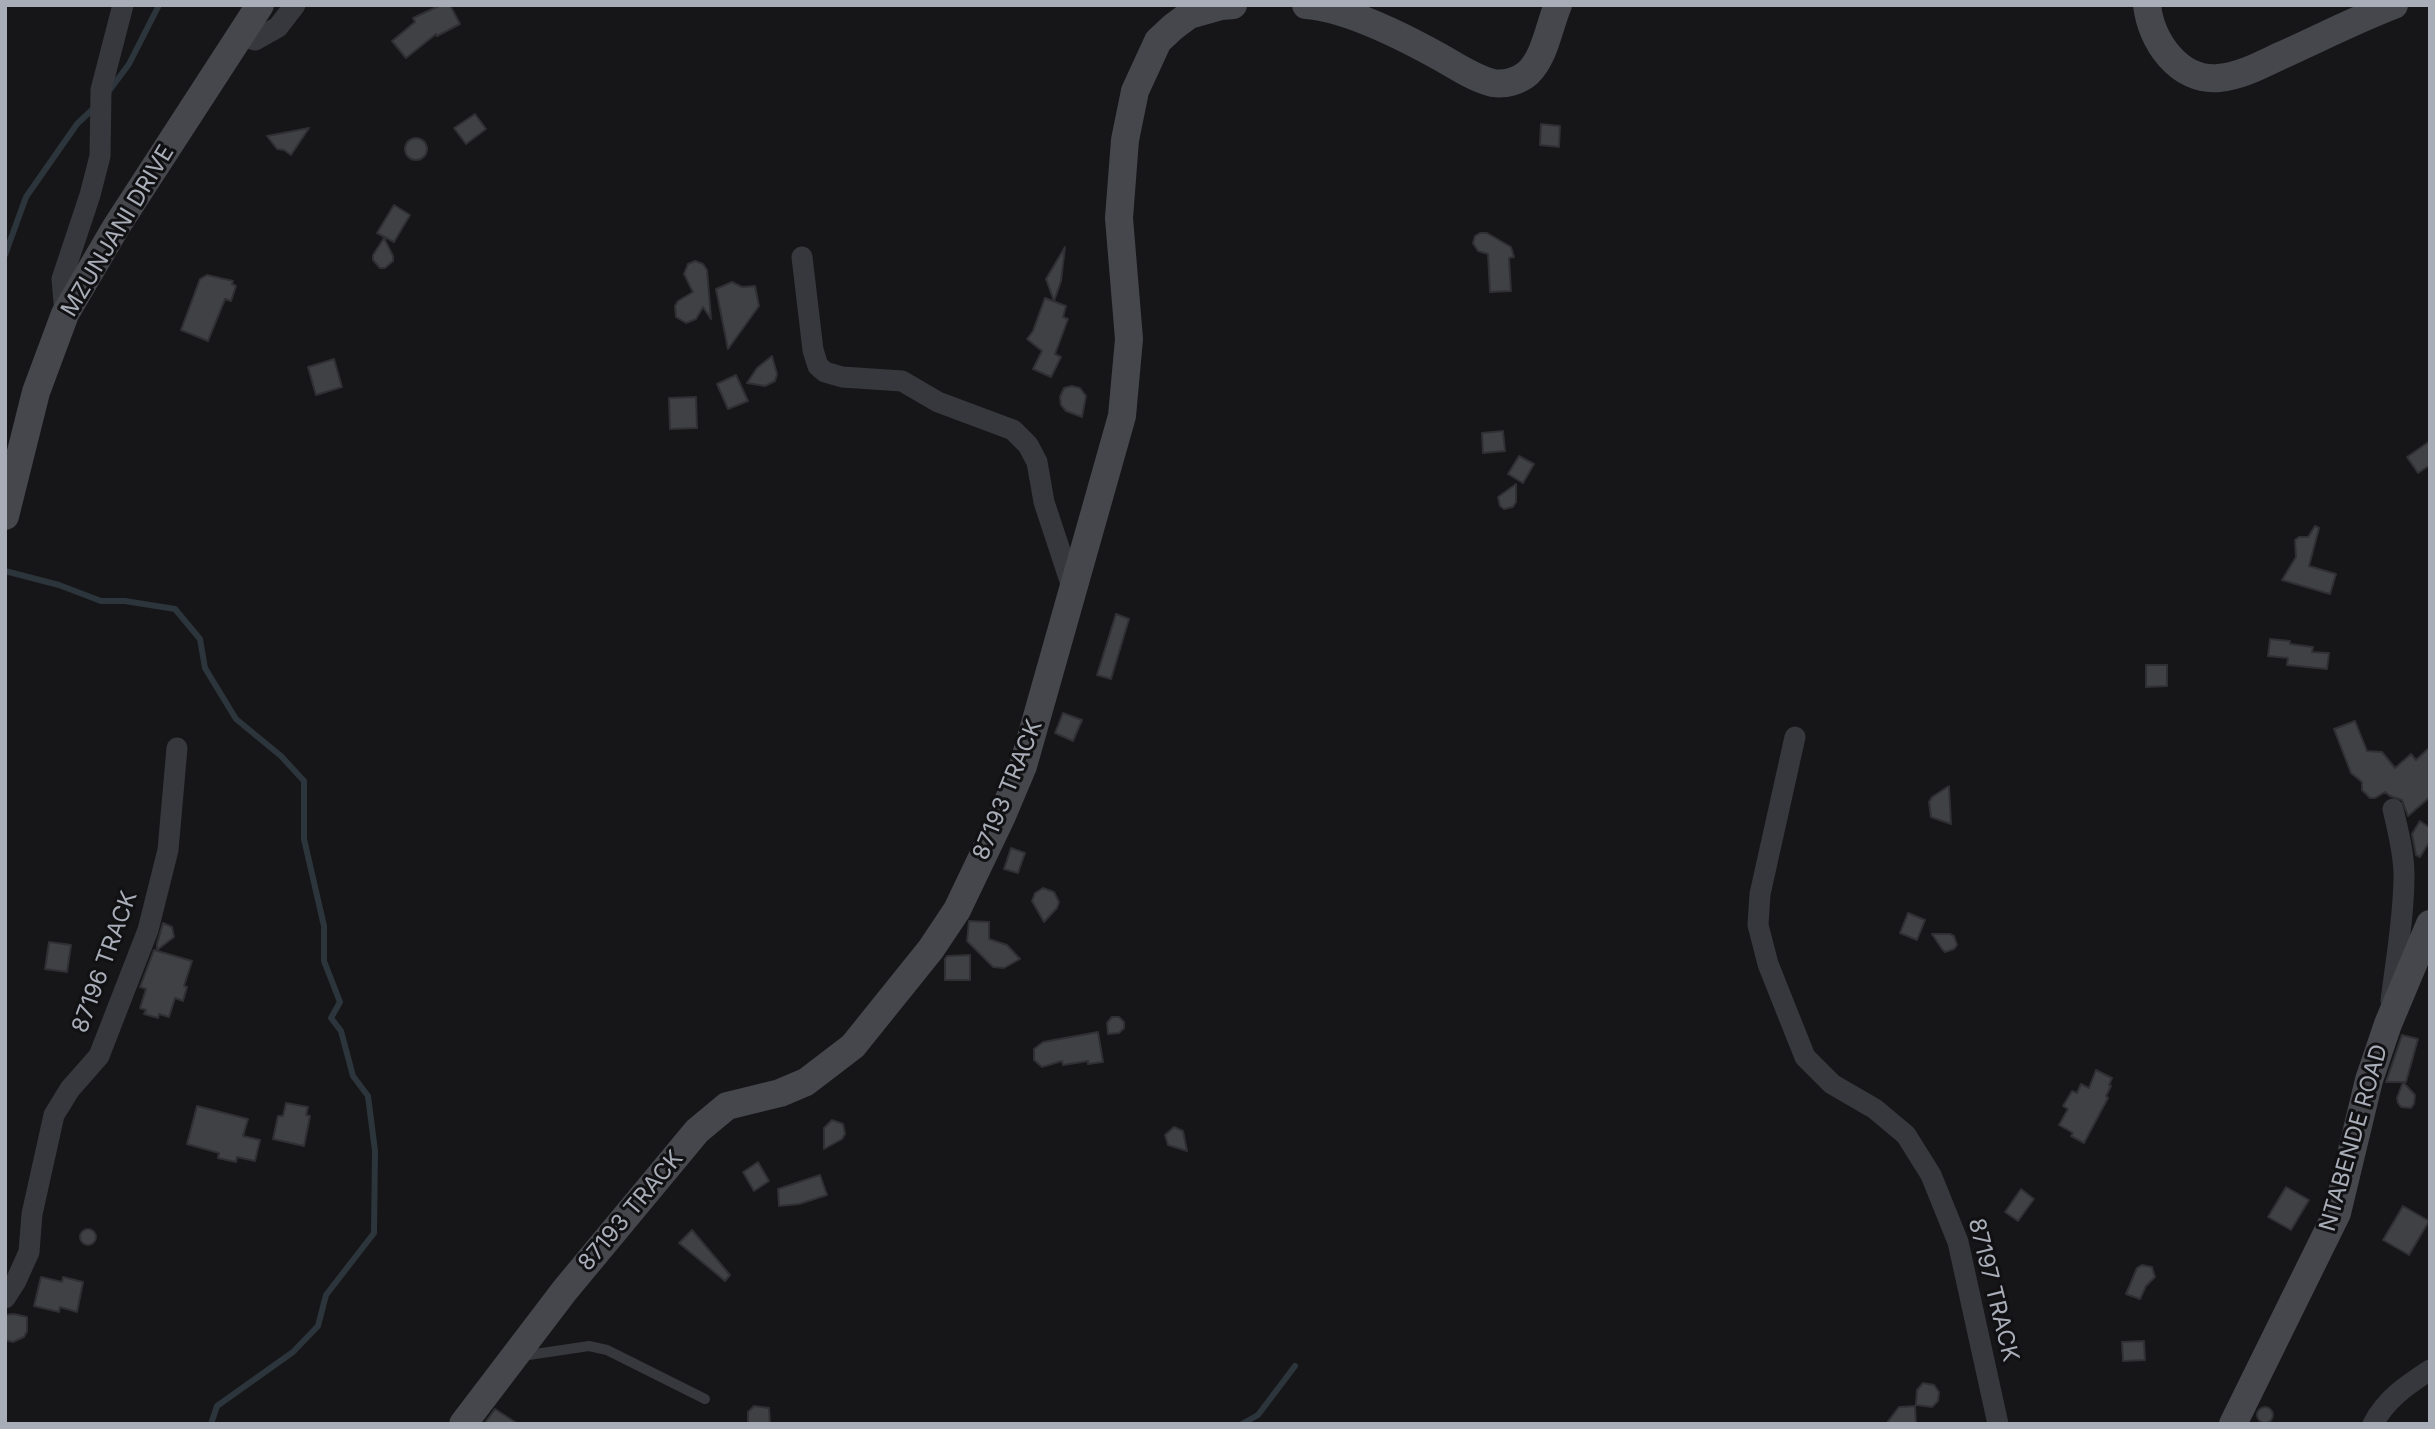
<!DOCTYPE html>
<style>
body{margin:0}
#map{position:relative;width:2435px;height:1429px;overflow:hidden;background:#161618;font-family:Inter,sans-serif}
canvas{display:block}
.frame{position:absolute;inset:0;border:7px solid #a8adb8;pointer-events:none}
</style>
<div id="map">
<canvas width="2435" height="1429"></canvas>
<div class="frame"></div>
</div>
<script>
const context = document.querySelector('canvas').getContext('2d');
context.lineJoin = 'round';
function strokePath(path, color, width, dash) { context.strokeStyle = color; context.lineWidth = width; context.lineCap = dash ? 'butt' : 'round'; context.setLineDash(dash || []); context.stroke(path); }
function fill(path, color) { context.fillStyle = color; context.fill(path, 'evenodd'); }
function label(font, color, halo, rows, align = 'center') {
  context.font = font + ' Inter,sans-serif'; context.lineWidth = 6; context.setLineDash([]); context.textBaseline = 'middle'; context.strokeStyle = halo; context.fillStyle = color; for (const [text, x, y, turn = 0] of rows) {
    context.save(); context.translate(x, y); context.rotate((+turn || 0) * Math.PI / 180); context.textAlign = isNaN(turn) ? turn : align; if (halo) context.strokeText(text, 0, 0); context.fillText(text, 0, 0); context.restore();
  }
}
strokePath(new Path2D(`
 M109,91L129,64L159,5
 M5,255L26,197L77,124L95,107
 M5,571L59,585L101,601H125L175,609L200,639L205,668L236,719L281,756L304,781V839L324,926V961L340,1002L331,1018L341,1031L353,1076L368,1096L375,1151L374,1233L326,1295L318,1326L293,1352L217,1406L211,1424
 M1242,1424L1258,1415L1295,1366`), '#2c353c', 6);
const building = new Path2D(`
 M441,5H450L460,24L437,36L436,34L406,58L392,41L415,22L413,18Z
 M475,114L486,129L466,144L454,128Z
 M1541,124L1560,126L1559,147L1540,145Z
 M309,128L291,155L284,150L277,149L267,136Z
 M405 149a11 11 0 1 1 22 0a11 11 0 1 1-22 0Z
 M394,205L410,215L394,242L377,233Z
 M1480,233H1487L1511,247L1514,257L1509,258L1511,291L1490,292L1488,254L1478,251L1473,243L1475,236Z
 M384,238L393,256V261L385,268H380L373,260V255Z
 M1065,247L1061,281L1054,301L1046,279Z
 M695,261L703,264L707,270L711,319L703,307L696,319L686,323L676,317L675,306L678,301L693,292L684,274L688,264Z
 M207,275L233,281L232,284L236,286L231,301L225,299L208,341L181,330L200,279Z
 M732,282L742,287L755,286L759,306L728,349L716,289Z
 M1045,298L1066,306L1063,317L1068,319L1055,354L1061,357L1051,377L1033,369L1042,351L1027,339L1033,331Z
 M772,356L777,374L775,381L765,386L747,383L757,368Z
 M334,359L342,387L316,395L308,367Z
 M736,375L748,401L728,409L717,384Z
 M1072,386L1080,388L1086,396L1082,417L1066,411L1061,405L1060,397L1064,388Z
 M696,397L697,428L670,429L669,398Z
 M1503,431L1505,451L1483,453L1482,433Z
 M2430,441V465L2418,473L2407,457Z
 M1519,456L1534,464L1523,483L1508,474Z
 M1516,484V502L1513,507L1504,509L1500,506L1498,497Z
 M2315,526L2319,528L2309,566L2336,574L2330,594L2282,580L2296,557L2295,540L2299,537H2308Z
 M1116,614L1129,619L1111,679L1097,675Z
 M2270,639L2290,641V644L2313,647L2312,652L2329,653L2327,669L2287,665L2288,658L2268,656Z
 M2146,665H2167V686L2146,687Z
 M1063,713L1082,720L1073,741L1055,733Z
 M2355,721L2367,751L2382,752L2395,768L2411,754L2416,760L2430,747V797L2408,816L2402,800L2390,796L2385,792L2375,798H2370L2362,790V782L2351,773L2334,729Z
 M1949,786L1951,824L1931,817L1929,802L1932,797Z
 M2420,821L2430,828V841L2420,857L2416,855L2412,834Z
 M1011,848L1025,853L1018,873L1004,869Z
 M1043,888L1054,892L1059,902L1057,908L1044,922L1032,901L1035,893Z
 M1908,913L1925,920L1917,940L1900,933Z
 M969,921L989,922V939L1007,945L1020,959L1004,968L993,967L967,941Z
 M163,923L172,927L174,937L157,950V944Z
 M1932,934H1950L1954,936L1957,945L1954,949L1945,952L1942,949Z
 M49,942L71,945L67,972L45,969Z
 M154,950L192,961L184,986L187,987L183,1001L175,998L169,1017L159,1014L158,1018L144,1014L146,1010L140,1008L146,989L140,987Z
 M970,955V980H945V959L947,956Z
 M1112,1017H1119L1124,1022V1028L1119,1033L1108,1034L1107,1023Z
 M1098,1032L1103,1062L1088,1064V1061L1063,1065L1062,1061L1042,1067L1034,1060V1049L1043,1042Z
 M2402,1035L2418,1039L2406,1082H2386Z
 M2096,1070L2112,1078L2109,1085L2111,1086L2106,1096L2108,1098L2084,1143L2071,1136L2073,1133L2059,1125L2068,1109L2063,1106L2072,1091L2077,1093L2081,1084L2089,1088Z
 M2403,1082L2415,1095L2414,1104L2411,1108L2401,1107L2398,1103L2397,1098Z
 M286,1103L308,1107L306,1115L310,1116L304,1146L273,1139L278,1116H283Z
 M197,1106L248,1119L243,1136L260,1140L255,1161L237,1157L236,1162L218,1158L219,1153L187,1144Z
 M832,1120L843,1124L845,1134L842,1139L824,1149V1128Z
 M1174,1127L1183,1131L1187,1151L1168,1145L1165,1135Z
 M758,1162L769,1181L754,1191L743,1172Z
 M820,1175L827,1195L799,1204L779,1206L778,1189Z
 M2286,1187L2309,1200L2291,1230L2268,1217Z
 M2021,1189L2034,1199L2018,1221L2005,1212Z
 M2403,1206L2429,1221L2409,1255L2383,1240Z
 M80 1237a8 8 0 1 1 16 0a8 8 0 1 1-16 0Z
 M692,1230L730,1275L725,1281L679,1243Z
 M2142,1265L2152,1267L2155,1277L2146,1286L2140,1299L2126,1294L2137,1268Z
 M41,1277L62,1282L63,1277L83,1282L77,1312L60,1307L59,1312L34,1306Z
 M14,1314L27,1317V1331L24,1337L13,1342L5,1340V1315Z
 M2144,1341L2145,1360L2123,1361L2122,1342Z
 M1923,1383L1934,1385L1939,1392L1938,1401L1932,1407L1916,1405L1917,1390Z
 M754,1406L769,1408L770,1424H748V1412Z
 M1915,1406L1916,1424H1886L1899,1407Z
 M2257 1415a8 8 0 1 1 16 0a8 8 0 1 1-16 0Z
 M495,1409L518,1424H484Z`);
fill(building, '#404145');
strokePath(building, '#303034', 2);
strokePath(new Path2D(`
 M522,1356L589,1346L607,1350L705,1399`), '#37383d', 10);
strokePath(new Path2D(`
 M240,35L255,40L278,27L295,5
 M802,257L813,350L818,366L825,372L842,377L902,381L938,402L1013,430L1028,445L1037,462L1044,502L1073,590
 M65,314L62,279L90,195L100,156L101,90L123,5
 M1795,737L1760,894L1758,925L1768,964L1805,1057L1832,1084L1875,1109L1906,1135L1931,1175L1958,1242L1998,1424
 M2391,1001C2396,959 2404,917 2404,875C2404,853 2398,831 2393,809
 M5,1298L16,1281L29,1252L32,1214L54,1115L70,1089L99,1056L148,930L168,850L177,748
 M2373,1424C2386,1399 2407,1385 2430,1370`), '#37383d', 21);
strokePath(new Path2D(`
 M1306,5C1348,8 1404,37 1440,57C1456,66 1475,79 1493,83C1505,85 1519,81 1528,73C1545,57 1549,26 1558,5
 M2147,5C2151,41 2179,82 2219,78C2241,76 2261,65 2280,56C2318,39 2355,20 2394,5
 M5,516L36,392L65,314L116,227L260,5
 M463,1424L565,1290L697,1131L727,1106L780,1093L806,1082L853,1046L931,949L957,910L1001,818L1023,766L1122,416L1129,339L1119,218L1125,140L1135,91L1158,41L1173,27L1189,15L1221,6L1233,5
 M2233,1424L2337,1213L2369,1080L2388,1024L2430,924`), '#45474d', 28);
label('23px', '#a8adb8', '#111113', [
 ["MZUNJANI DRIVE",118,231,-59],
 ["87193 TRACK",1008,790,-68],
 ["87196 TRACK",105,962,-70],
 ["NTABENDE ROAD",2354,1138,-74],
 ["87193 TRACK",631,1211,-50],
 ["87197 TRACK",1993,1290,76]
]);
</script>
